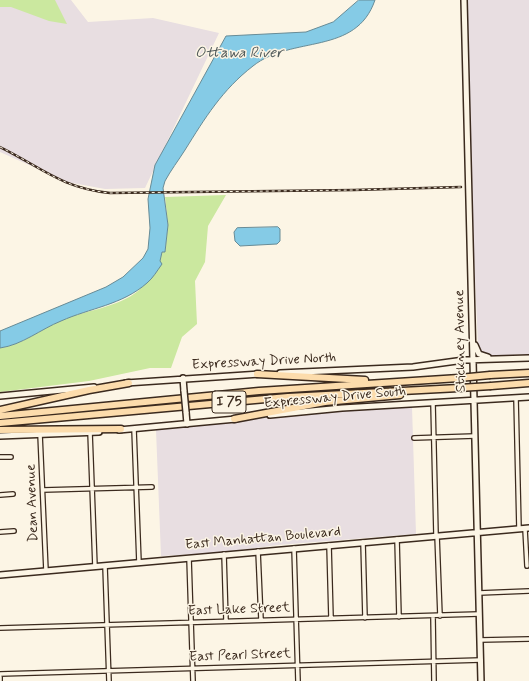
<!DOCTYPE html>
<style>
body{margin:0}
canvas{display:block;background:#fcf5e5}
</style>
<canvas width="529" height="681"></canvas>
<script>
const context = document.querySelector('canvas').getContext('2d');
context.lineJoin = 'round';
function fill(path, color) { context.fillStyle = color; context.fill(path, 'evenodd'); }
function strokePath(path, color, width, dash) { context.strokeStyle = color; context.lineWidth = width; context.lineCap = dash ? 'butt' : 'round'; context.setLineDash(dash || []); context.stroke(path); }
function label(font, color, halo, rows, align = 'center') {
  context.font = font + ' Mynerve,sans-serif'; context.lineWidth = 3; context.setLineDash([]); context.textBaseline = 'middle'; context.strokeStyle = halo; context.fillStyle = color; for (const [text, x, y, turn = 0] of rows) {
    context.save(); context.translate(x, y); context.rotate((+turn || 0) * Math.PI / 180); context.textAlign = isNaN(turn) ? turn : align; if (halo) context.strokeText(text, 0, 0); context.fillText(text, 0, 0); context.restore();
  }
}
fill(new Path2D(`
 M0,0H71L88,22L153,18L219,33L145,188L105,189L67,182L0,152Z
 M463,0H529V354L488,356L482,354L478,346Z
 M399,406L412,407L416,534L278,545L218,553L161,556L156,430L317,412Z`), '#e8dee1');
fill(new Path2D(`
 M0,0H55L67,24L49,21L11,7H0Z
 M226,195L208,226L205,262L195,281L197,324L182,337L171,368H150L89,381L0,392V348C22,345 41,329 61,320C84,311 119,307 138,291C147,283 159,263 162,252H165L168,225L165,197Z`), '#cbe89f');
const water = new Path2D(`
 M359,0H375C356,56 292,35 253,66C222,90 205,118 185,150C178,161 171,170 165,181L163,188L168,225L165,252H162L160,261L162,264C157,271 153,278 147,283C122,305 90,308 61,321C41,329 22,345 0,348V331L106,287L123,277L143,258L148,249L150,228L148,199L155,165L226,36L306,32L333,22Z
 M278,227L280,229V241L277,244L240,246L235,241L234,232L237,228Z`);
fill(water, '#85cbe6');
strokePath(water, '#678b96', 1);
const street = new Path2D(`
 M516,398L519,529
 M433,403L436,535
 M134,429L139,563
 M90,432L95,567
 M40,434L46,571
 M414,438L475,436
 M0,457H11
 M43,490L152,487
 M0,495L13,494
 M525,529L527,566
 M0,532L14,531
 M437,535L440,616
 M397,539L399,617
 M363,542L365,618
 M329,545L331,618
 M294,548L298,681
 M258,551L261,620
 M224,554L226,621
 M189,558L193,681
 M105,566L109,681
 M479,593L529,591
 M433,616L434,681
 M0,628L479,614
 M480,640L529,639
 M0,674L481,660
 M0,677V681`);
const secondary = new Path2D(`
 M464,0L481,681
 M475,345L479,354L488,357
 M280,373L413,367L464,360L529,358
 M183,378L184,391
 M126,383L260,374
 M0,396L94,387
 M186,412L187,424
 M270,415L342,408L529,397
 M119,430L236,419
 M0,436L99,432
 M0,575L529,528`);
const highway = new Path2D(`
 M257,374L365,380
 M490,375L529,373
 M491,386L529,383
 M0,410L89,390L129,383
 M0,416L259,391L459,378
 M234,419L325,402L400,395
 M0,423L288,397L459,388
 M0,430L121,429`);
strokePath(street, '#3b2a1e', 6);
strokePath(secondary, '#3b2a1e', 8);
strokePath(highway, '#3b2a1e', 9);
strokePath(street, '#fcf5e5', 3.5);
strokePath(secondary, '#fcf5e5', 5);
strokePath(highway, '#fcdcac', 6);
const rail = new Path2D(`
 M0,147C41,167 61,188 110,193L354,190L461,187`);
strokePath(rail, '#3b2a1e', 2.5);
strokePath(rail, '#fcf5e5', 1, [3]);
const secondaryBridge = new Path2D(`
 M184,391L186,412`);
const highwayBridge = new Path2D(`
 M459,378L490,375
 M459,388L491,386`);
strokePath(secondaryBridge, '#3b2a1e', 8, []);
strokePath(highwayBridge, '#3b2a1e', 9, []);
strokePath(secondaryBridge, '#fcf5e5', 5);
strokePath(highwayBridge, '#fcdcac', 6);
for (const [x, y, w] of [
 [229,402,34]
]) { const box = new Path2D(); box.roundRect(x - w / 2, y - 11, w, 22, 3); context.fillStyle = '#fcf5e5'; context.fill(box); strokePath(box, '#3b2a1e', 1); }
label('bold 13px', '#3b2a1e', null, [
 ["I 75",229,402]
]);
label('14px', '#3b2a1e', '#fcf5e5', [
 ["Stickney Avenue",461,341,-91],
 ["Expressway Drive North",264,362,-3],
 ["Expressway Drive South",335,398,-5],
 ["Dean Avenue",33,503,-92],
 ["East Manhattan Boulevard",263,539,-5],
 ["East Lake Street",239,610,-2],
 ["East Pearl Street",240,656,-2]
]);
label('italic 15px', '#515a5a', '#fcf5e5', [
 ["Ottawa River",239,54]
]);
</script>
